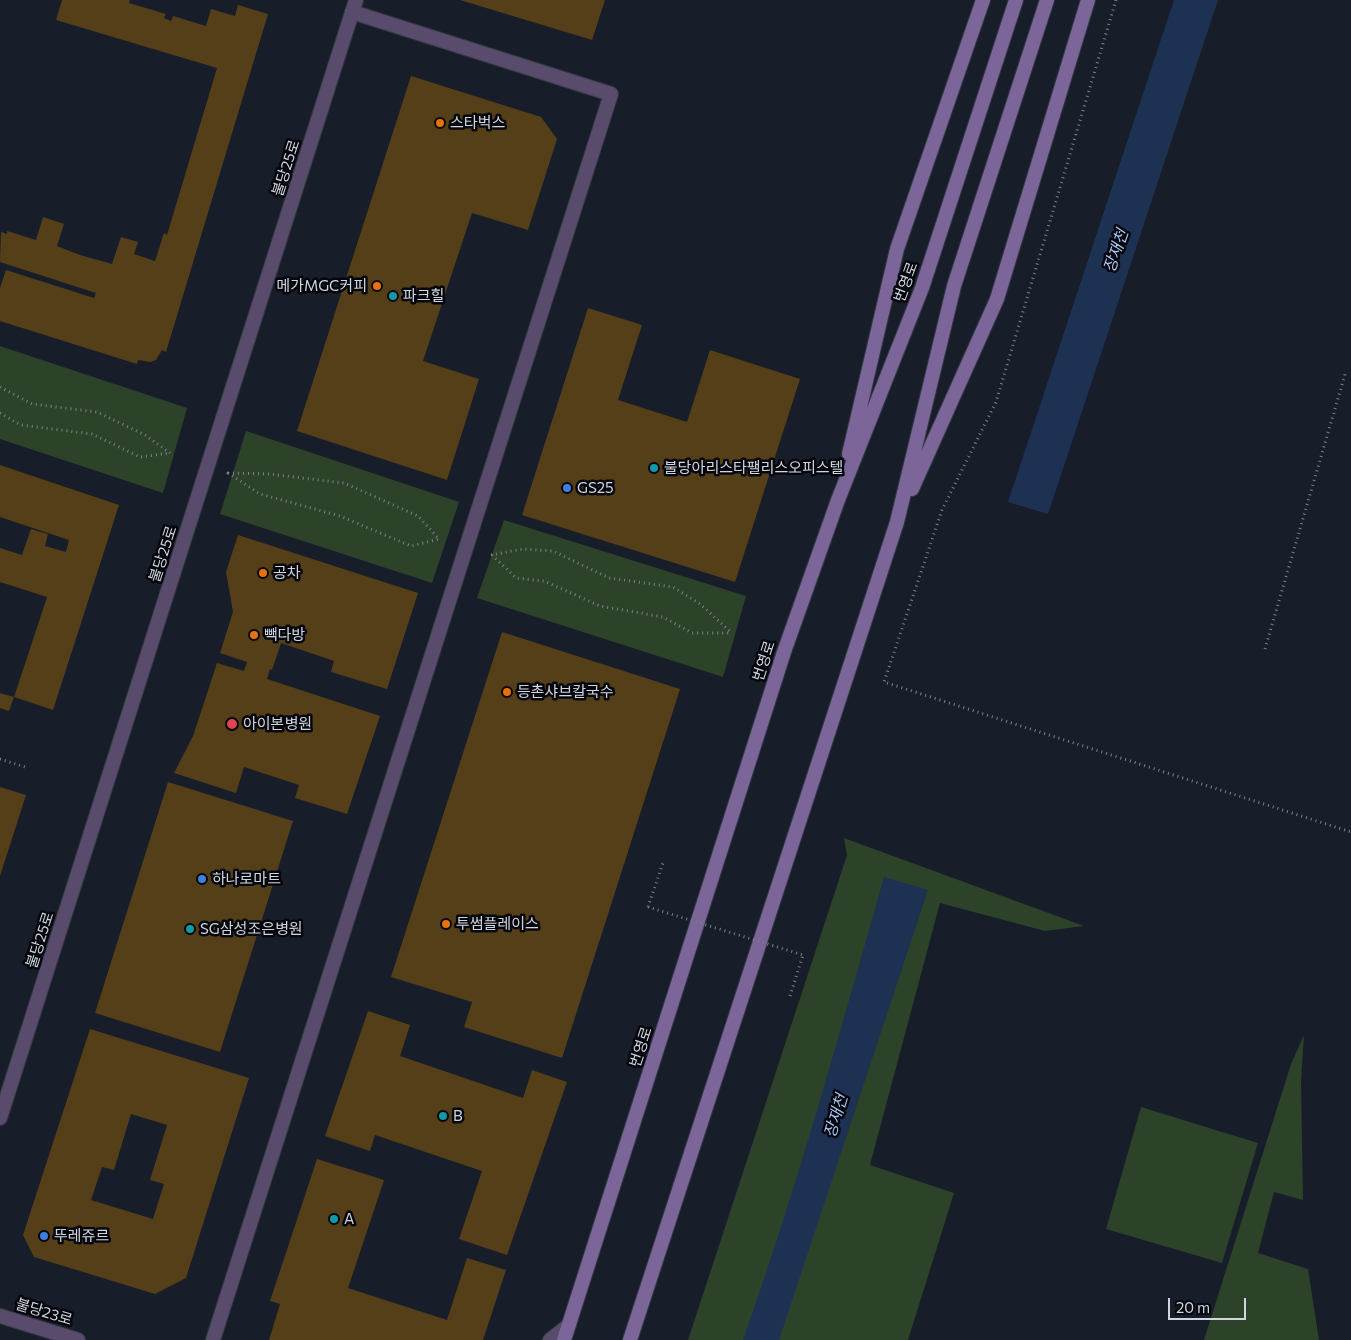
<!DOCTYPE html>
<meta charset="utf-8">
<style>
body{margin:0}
#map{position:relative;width:1351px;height:1340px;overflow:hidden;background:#181d2a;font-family:Commissioner,sans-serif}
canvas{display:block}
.scale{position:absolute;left:1168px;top:1298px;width:78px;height:22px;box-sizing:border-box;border:2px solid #d1d5df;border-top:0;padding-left:6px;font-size:15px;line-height:18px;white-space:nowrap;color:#d1d5df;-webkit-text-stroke:4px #06070d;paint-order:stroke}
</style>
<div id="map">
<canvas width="1351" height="1340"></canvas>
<div class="scale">20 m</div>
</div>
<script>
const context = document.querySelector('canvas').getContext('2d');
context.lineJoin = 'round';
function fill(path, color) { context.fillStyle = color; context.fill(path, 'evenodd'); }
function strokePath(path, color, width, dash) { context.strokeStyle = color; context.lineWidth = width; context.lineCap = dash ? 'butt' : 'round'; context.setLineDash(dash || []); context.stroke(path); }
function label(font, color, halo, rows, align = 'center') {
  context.font = font + ' Commissioner,"Noto Sans KR",sans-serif'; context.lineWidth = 5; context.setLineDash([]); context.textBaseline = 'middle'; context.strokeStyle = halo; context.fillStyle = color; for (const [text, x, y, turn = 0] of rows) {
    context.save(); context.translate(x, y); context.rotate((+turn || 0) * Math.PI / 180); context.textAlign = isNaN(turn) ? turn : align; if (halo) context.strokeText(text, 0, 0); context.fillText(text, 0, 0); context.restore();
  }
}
fill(new Path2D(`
 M0,346L187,408L163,493L0,439Z
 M246,431L459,502L432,583L220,514Z
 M504,520L746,596L723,677L477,598Z
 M844,838L1084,926L1045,931L940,903L870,1165L954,1193L908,1340H688L847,855Z
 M1304,1035L1301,1081L1303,1200L1274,1192L1258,1253L1308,1269L1319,1340H1204L1291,1064Z
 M1141,1107L1258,1143L1222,1263L1106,1229Z`), '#2c4229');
fill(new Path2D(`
 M1174,0H1218L1048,514L1008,502Z
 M884,877L928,890L779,1340H743C797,1188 840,1032 884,877Z`), '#1d3252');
fill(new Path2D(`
 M62,0H130L129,3L166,14L164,18L171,21L173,16L206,26L211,9L235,16L238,5L268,14L166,352L162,350L156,360L150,362L138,360L137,364L0,321V288L6,270L94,298L96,293L0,262L1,232L7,234V231L36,240L43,217L64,224L57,246L80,255L112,264L121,237L138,242L134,254L155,261L164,233L167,235L217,68L56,20Z
 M460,0H605L592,40Z
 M411,76L541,117L557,139L528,230L472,213L423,361L479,379L447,480L297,431Z
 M588,308L642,325L618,400L687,422L710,350L800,379L735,582L522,515Z
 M0,465L119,505L53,710L14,697L47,597L0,582V548L22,555L31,529L48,534L45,546L66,552L69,540L0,517Z
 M238,535L418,593L387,689L331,672L334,661L281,643L272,670L270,669L267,679L380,716L347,814L295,798L299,785L244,767L236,793L174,773L193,736L217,663L244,671L247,662L220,653L233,612L226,572Z
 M502,632L680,689L562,1058L464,1027L472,1002L391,977Z
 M0,693L14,697L9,711L0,708Z
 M168,782L293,821L220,1052L95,1013Z
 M0,787L26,795L0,876Z
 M368,1011L410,1025L400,1056L523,1098L532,1070L567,1082L507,1255L459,1239L482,1171L375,1135L370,1151L325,1136Z
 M90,1029L249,1078L186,1278L155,1294L34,1257L23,1235ZM131,1114L167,1125L150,1180L164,1184L153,1219L91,1200L102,1167L114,1170Z
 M317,1159L384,1180L348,1288L447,1320L467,1258L506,1270L483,1340H269L280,1304L270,1301Z`), '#553f18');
const minor = new Path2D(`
 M213,1340L611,94L352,12`);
const tertiary = new Path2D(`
 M0,1118L356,0
 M0,1316L78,1340
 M550,1340L569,1325`);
const secondary = new Path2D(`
 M849,454L897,249L983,0
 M912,489L997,299L1088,0
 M564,1340L784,652L838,500L922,288L1016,0
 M630,1340L897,522L954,286L1047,0`);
strokePath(minor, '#323743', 16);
strokePath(tertiary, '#323743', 16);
strokePath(secondary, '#323743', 16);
strokePath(new Path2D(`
 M1116,0L996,402L942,510L884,682L1351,832
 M0,387L32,404L97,412L145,435L170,453
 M0,413L21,425L92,434L140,457L170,453
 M228,473L269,474L344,483L418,516L439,539L411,546L340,516L260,494Z
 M491,555L523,549L553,551L609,578L673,587L700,604L732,633
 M492,555L516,578L544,581L600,606L663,617L692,633H732
 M1265,649L1346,371
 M0,759L28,768
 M648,907L664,860
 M790,996L803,955`), '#7d828d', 3, [1, 4]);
strokePath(minor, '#594b6c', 14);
strokePath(tertiary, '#594b6c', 14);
strokePath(secondary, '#7c6599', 14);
strokePath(new Path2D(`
 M648,907L803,955`), '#7d828d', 3, [1, 4]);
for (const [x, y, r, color] of [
 [440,123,5,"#e8710a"],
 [377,286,5,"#e8710a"],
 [393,296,5,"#0f9aa8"],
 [654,468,5,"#0f9aa8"],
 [567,488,5,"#3f7fe0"],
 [263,573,5,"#e8710a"],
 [254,635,5,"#e8710a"],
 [507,692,5,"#e8710a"],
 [232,724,6,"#e0444e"],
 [202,879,5,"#3f7fe0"],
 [446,924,5,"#e8710a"],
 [190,929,5,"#0f9aa8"],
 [443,1116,5,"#0f9aa8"],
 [334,1219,5,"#0f9aa8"],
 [44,1236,5,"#3f7fe0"]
]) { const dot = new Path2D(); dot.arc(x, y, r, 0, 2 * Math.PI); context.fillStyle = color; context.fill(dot); strokePath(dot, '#06070d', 2); }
label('15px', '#d1d5df', '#06070d', [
 ["스타벅스",450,123],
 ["메가MGC커피",367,286,"right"],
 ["파크힐",403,296],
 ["불당아리스타팰리스오피스텔",664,468],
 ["GS25",577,488],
 ["공차",273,573],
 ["빽다방",264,635],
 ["등촌샤브칼국수",517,692],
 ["아이본병원",243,724],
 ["하나로마트",212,879],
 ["투썸플레이스",456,924],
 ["SG삼성조은병원",200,929],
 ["B",453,1116],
 ["A",344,1219],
 ["뚜레쥬르",54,1236]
], 'left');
label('15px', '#d1d5df', '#06070d', [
 ["불당25로",286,168,-72],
 ["번영로",906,282,-70],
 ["불당25로",163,554,-72],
 ["번영로",764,661,-72],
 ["불당25로",40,940,-72],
 ["번영로",641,1047,-72],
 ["불당23로",44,1312,17]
]);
label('italic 16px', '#a6c5f4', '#06070d', [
 ["장재천",1116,251,-71],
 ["장재천",836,1116,-73]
]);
</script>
